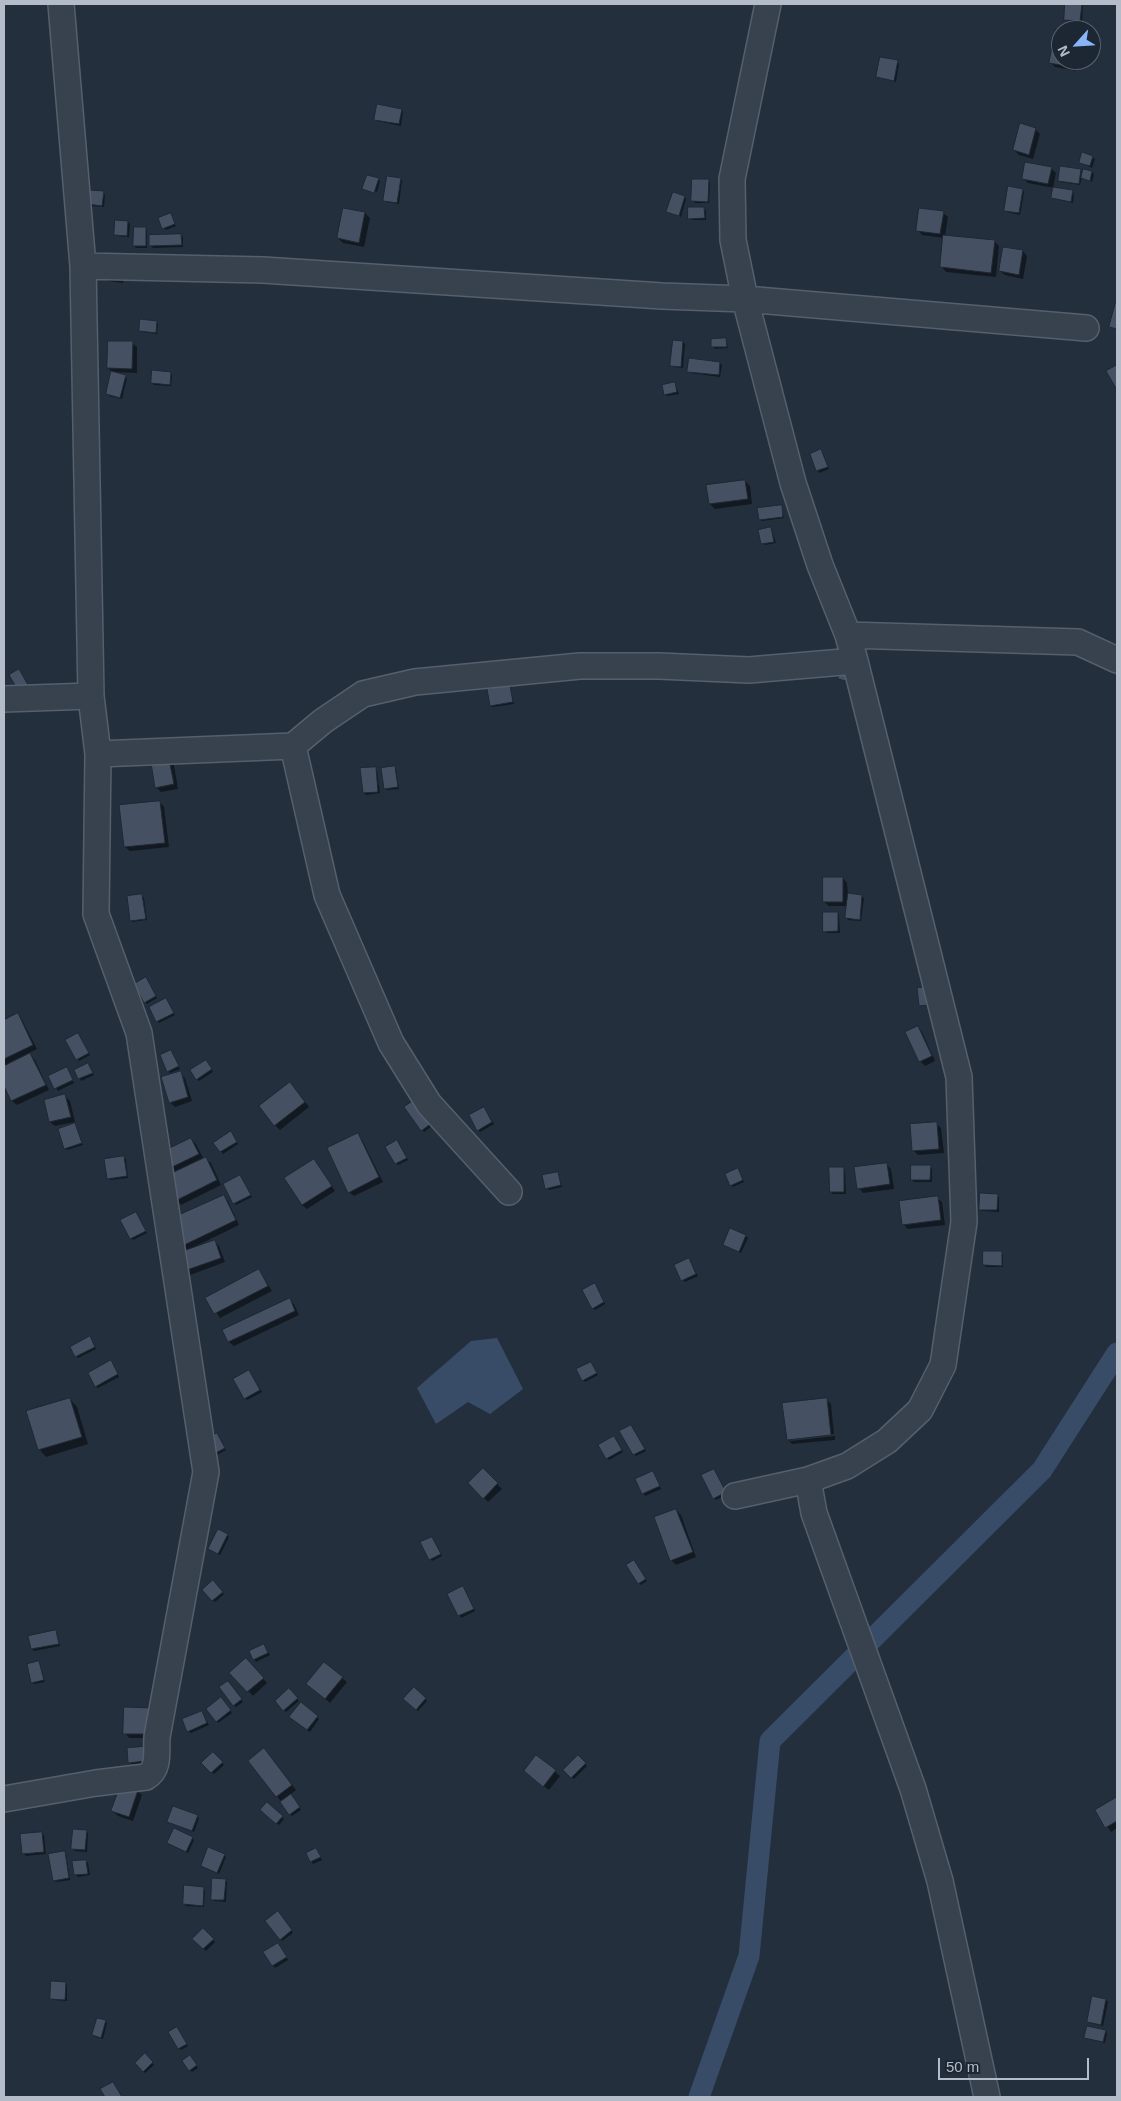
<!DOCTYPE html>
<style>
body{margin:0}
#map{position:relative;width:1121px;height:2101px;overflow:hidden;background:#242f3e;font-family:Helvetica,sans-serif}
canvas{display:block}
.frame{position:absolute;inset:0;border:5px solid #b4bcc9;pointer-events:none}
.north{position:absolute;left:1051px;top:20px;width:50px;height:50px;box-sizing:border-box;background:#1d2633;border:1px solid #59626f;border-radius:50%;rotate:244deg;font-size:14px;font-weight:700;line-height:20px;text-align:center;color:#b4bcc9}
.north::after{content:'';display:block;margin:auto;width:18px;height:22px;background:#8ab4f8;clip-path:polygon(50% 0,100% 100%,50% 72%,0 100%)}
.scale{position:absolute;left:938px;top:2058px;width:151px;height:22px;box-sizing:border-box;border:2px solid #b4bcc9;border-top:0;padding-left:6px;font-size:15px;line-height:18px;white-space:nowrap;color:#b4bcc9;-webkit-text-stroke:4px #1d2633;paint-order:stroke}
</style>
<div id="map">
<canvas width="1121" height="2101"></canvas>
<div class="frame"></div>
<div class="north">N</div>
<div class="scale">50 m</div>
</div>
<script>
const context = document.querySelector('canvas').getContext('2d');
context.lineJoin = 'round';
function fill(path, color) { context.fillStyle = color; context.fill(path, 'evenodd'); }
function strokePath(path, color, width, dash) { context.strokeStyle = color; context.lineWidth = width; context.lineCap = dash ? 'butt' : 'round'; context.setLineDash(dash || []); context.stroke(path); }
fill(new Path2D(`
 M497,1338L523,1389L490,1414L468,1402L436,1424L417,1388L471,1341Z`), '#394c67');
fill(new Path2D(`
 M1066,4H1083L1082,22L1067,21L1065,19Z
 M1061,32V60H1079L1076,71L1055,67L1050,62Z
 M897,62L899,64L896,82L878,77Z
 M401,110L403,112L401,126L377,121L375,119Z
 M1035,129L1040,134L1033,159L1019,155L1014,150Z
 M1083,154L1095,159L1092,168L1080,162Z
 M1051,168L1056,173L1053,188L1072,192L1074,194L1073,203L1054,199L1052,197L1054,188L1028,183L1023,178Z
 M1080,170L1083,173L1092,172L1094,174L1092,182L1082,177L1080,185L1061,182L1059,180Z
 M378,179L380,181L377,192L364,188Z
 M400,179L402,181L399,204L387,202L385,200Z
 M708,181L710,183L709,203H695L693,201Z
 M1022,190L1024,192L1020,215L1007,212L1005,210Z
 M103,193L105,195L104,207L91,206L89,204Z
 M684,197L686,199L681,217L668,211Z
 M704,209L706,211V220H692L690,218Z
 M365,213L370,218L364,247L343,243L338,238Z
 M943,213L948,217L945,236L994,241L999,246L996,277L946,272L942,267L944,238L922,235L918,230Z
 M170,215L176,226L166,230L164,228Z
 M128,222L130,224L129,237L117,236L115,234Z
 M145,228L147,230V248H136L134,246Z
 M181,235L183,237V247L153,248L151,246Z
 M1023,251L1027,256L1023,279L1005,275L1000,271Z
 M107,273L124,276L123,283L108,281L106,279Z
 M156,322L158,324L157,334L142,332L140,330Z
 M726,339L728,348L715,349L713,347Z
 M683,342L685,344L683,368L674,367L672,365Z
 M132,343L137,347V373L115,372L127,378L122,399L109,396L107,394L112,372L108,368Z
 M720,363L722,365L720,377L690,373L688,371Z
 M170,373L172,375L171,386L154,385L152,383Z
 M675,383L679,394L667,396L665,394Z
 M821,451L829,469L819,473L811,455Z
 M745,481L750,486L752,504L715,509L710,504Z
 M781,506L784,518L762,521L760,519Z
 M771,528L776,543L765,545L763,543Z
 M509,687L514,704L493,707L491,705Z
 M169,761L174,765L178,789L161,792L156,787Z
 M394,767L396,769L399,789L387,790L385,788Z
 M375,768L377,770L380,793L366,795L364,793Z
 M160,802L164,807L169,847L130,851L125,847Z
 M843,878L847,883L848,894L861,896L864,898L861,921L848,920L846,918L848,906H829L824,902Z
 M142,896L144,898L147,920L133,922L131,920Z
 M837,913L839,915L840,933H827L825,931Z
 M146,979L157,998L147,1004L145,1002Z
 M168,1002L175,1015L159,1023L150,1008Z
 M18,1015L22,1020L37,1049L29,1053L35,1060L49,1090L17,1105L12,1101L4,1083V1022Z
 M918,1027L922,1032L935,1061L925,1066L920,1061Z
 M78,1034L90,1055L79,1061L67,1040Z
 M173,1054L180,1069L170,1073L168,1071Z
 M208,1063L213,1072L199,1081L197,1079Z
 M88,1065L94,1075L81,1081L76,1070Z
 M67,1069L74,1083L58,1091L50,1077Z
 M180,1073L185,1078L192,1101L175,1107L170,1102Z
 M290,1083L309,1107L280,1130L275,1125Z
 M65,1096L70,1101L75,1122L55,1126L50,1122L45,1101Z
 M406,1108L433,1125L424,1132Z
 M484,1108L494,1124L480,1132L478,1130Z
 M936,1123L941,1128L944,1153L918,1155L913,1150Z
 M75,1125L83,1145L67,1150L65,1148Z
 M233,1135L238,1144L223,1154L215,1143Z
 M357,1135L362,1140L383,1182L354,1196L349,1192Z
 M191,1139L196,1144L204,1160L206,1159L211,1163L221,1185L181,1205L176,1200V1173L171,1168Z
 M399,1143L408,1160L398,1165L396,1163Z
 M123,1157L126,1159L128,1178L111,1180L108,1178Z
 M314,1160L335,1191L307,1209L302,1205Z
 M886,1164L891,1169L894,1189L863,1193L859,1188Z
 M930,1166L932,1169V1182H914L912,1180Z
 M738,1169L744,1182L733,1187L731,1185Z
 M843,1169L845,1171L846,1194H833L831,1192Z
 M558,1173L562,1187L549,1190L547,1188Z
 M240,1176L252,1197L236,1205L234,1203Z
 M997,1195L999,1197V1212L982,1211L980,1209Z
 M223,1196L228,1201L239,1225L196,1246L197,1248L214,1241L219,1246L225,1262L190,1275L185,1270L180,1247Z
 M937,1198L942,1202L945,1225L908,1229L903,1224Z
 M136,1213L147,1233L133,1240L131,1238Z
 M746,1236L748,1238L741,1253L724,1245Z
 M1001,1252L1003,1255V1267H986L984,1264Z
 M689,1260L698,1276L685,1282L683,1280Z
 M259,1270L272,1291L220,1318L207,1298Z
 M597,1287L605,1304L595,1310L593,1308Z
 M289,1299L294,1304L299,1315L234,1346L229,1342L224,1331Z
 M92,1340L96,1349L78,1358L71,1347Z
 M113,1364L119,1377L98,1388L96,1386Z
 M592,1365L598,1375L585,1382L583,1380Z
 M249,1371L262,1392L247,1400L245,1398Z
 M70,1399L77,1407L88,1444L46,1457L39,1449Z
 M826,1400L831,1404L834,1434L790,1438V1441L835,1436V1440L792,1444L788,1439Z
 M632,1428L646,1451L636,1456L634,1454Z
 M218,1437L226,1450L217,1455L215,1453Z
 M616,1439L623,1452L609,1460L607,1458Z
 M483,1470L502,1489L488,1502L469,1483Z
 M714,1470L727,1494L716,1500L714,1498Z
 M654,1475L661,1489L645,1496L637,1480Z
 M676,1510L681,1515L696,1557L676,1565L671,1560Z
 M227,1535L229,1537L220,1555L212,1551Z
 M432,1538L442,1556L432,1561L430,1559Z
 M634,1561L647,1581L641,1585L639,1583Z
 M213,1582L224,1594L215,1602L204,1590Z
 M463,1588L475,1611L461,1618L449,1594Z
 M56,1631L60,1646L34,1651L32,1649Z
 M264,1646L270,1655L256,1662L254,1659Z
 M39,1662L45,1682L34,1684L32,1682Z
 M250,1664L267,1683L253,1696L231,1673Z
 M342,1678L347,1682L330,1703L313,1688Z
 M230,1684L243,1702L236,1707L234,1705Z
 M414,1689L427,1701L418,1711L405,1699Z
 M289,1690L299,1701L286,1712L277,1701Z
 M220,1699L232,1713L218,1723L217,1721Z
 M301,1704L319,1719L310,1732L293,1719Z
 M201,1712L209,1725L191,1733L188,1731Z
 M156,1714L157,1738H129L125,1733Z
 M128,1750L155,1762L132,1764L130,1762Z
 M213,1754L224,1765L214,1774L203,1763Z
 M269,1755L296,1790L290,1795L301,1810L292,1816L277,1796Z
 M537,1757L560,1776L549,1790L530,1776Z
 M578,1757L587,1766L574,1779L565,1770Z
 M137,1791L142,1795L133,1821L118,1816L113,1811Z
 M1117,1798V1828L1111,1832L1097,1810Z
 M267,1804L284,1819L279,1825L262,1810Z
 M197,1816L199,1818L194,1832L171,1823Z
 M86,1831L88,1833L87,1852L75,1851L73,1849Z
 M42,1833L44,1835L46,1854L26,1856L24,1854Z
 M192,1838L194,1840L188,1853L171,1844Z
 M316,1850L322,1860L313,1864L308,1854Z
 M64,1852L66,1854L70,1880L56,1882L54,1880Z
 M224,1855L226,1857L219,1874L202,1866Z
 M86,1861L88,1863L90,1875L78,1877L76,1875Z
 M225,1880L227,1882L226,1902L214,1901L212,1899Z
 M203,1888L205,1890L204,1907L186,1906L184,1904Z
 M279,1915L293,1933L282,1941L281,1939Z
 M203,1930L215,1942L206,1951L194,1939Z
 M280,1947L288,1960L275,1968L265,1953Z
 M65,1983L67,1985V2001L53,2000L51,1998Z
 M1106,2000L1108,2002L1103,2026L1090,2023L1088,2021Z
 M105,2021L107,2023L103,2039L95,2037L93,2035Z
 M179,2031L188,2046L181,2050L179,2048Z
 M1105,2031L1107,2033L1105,2043L1085,2038Z
 M145,2055L154,2065L145,2073L136,2063Z
 M191,2058L198,2068L192,2072L190,2070Z`), '#0007');
strokePath(new Path2D(`
 M699,2097L749,1956L770,1741L1042,1470L1117,1353`), '#394c67', 21);
const building = new Path2D(`
 M1065,4H1082L1080,21L1064,20Z
 M1056,29L1061,31V60H1073L1072,67L1049,63Z
 M880,57L898,60L894,81L876,77Z
 M377,104L402,109L399,124L374,120Z
 M1020,123L1036,128L1029,155L1013,150Z
 M1082,152L1093,156L1090,166L1079,163Z
 M1025,162L1052,167L1048,184L1022,179Z
 M1060,166L1081,169L1079,184L1058,181Z
 M1083,169L1092,171L1090,181L1081,178Z
 M367,175L379,178L374,193L362,189Z
 M387,176L401,178L397,203L383,201Z
 M692,179H709L708,202L691,201Z
 M1008,186L1023,189L1019,213L1004,211Z
 M1053,187L1073,190L1071,202L1051,198Z
 M89,190L104,191L102,206L87,204Z
 M673,192L685,196L679,216L666,212Z
 M688,207H704L705,218L688,219Z
 M343,208L365,212L359,243L337,238Z
 M919,208L944,211L940,234L916,231Z
 M171,213L175,224L162,229L158,218Z
 M115,220L128,221L127,236L114,235Z
 M134,227H146V246H133Z
 M181,234L182,245L149,246V235Z
 M943,235L995,240L991,273L940,267Z
 M1003,247L1023,250L1019,275L999,271Z
 M1116,301L1117,302V329L1109,327Z
 M140,319L157,321L156,333L139,331Z
 M726,338L727,347H711V339Z
 M673,340L683,341L681,367L670,366Z
 M108,341H133L132,369L107,368Z
 M689,358L720,362L719,375L687,372Z
 M1117,365V390L1106,371Z
 M152,370L171,372L170,385L151,383Z
 M111,371L126,375L120,398L106,394Z
 M675,382L677,392L664,395L662,385Z
 M821,449L828,467L816,471L810,454Z
 M745,480L748,499L709,504L706,485Z
 M782,505L783,517L759,520L757,508Z
 M771,527L774,542L761,544L758,530Z
 M19,669L28,685L18,690L9,675Z
 M840,670L852,672L850,682L838,679Z
 M510,685L513,702L490,706L487,689Z
 M169,759L174,784L155,788L151,763Z
 M395,766L398,787L384,789L381,768Z
 M376,767L378,792L363,793L360,768Z
 M160,801L165,843L124,847L119,805Z
 M823,877H843V902H823Z
 M848,893L862,895L860,920L845,918Z
 M142,894L146,919L130,921L127,896Z
 M823,912H838V931L823,932Z
 M146,977L156,996L144,1003L134,984Z
 M933,986L936,1004L919,1006L917,988Z
 M166,998L174,1013L156,1022L149,1007Z
 M18,1013L33,1045L4,1059V1020Z
 M918,1026L932,1056L919,1062L905,1032Z
 M78,1033L89,1053L76,1060L65,1040Z
 M171,1050L179,1066L167,1072L160,1055Z
 M30,1053L46,1085L11,1101L4,1086V1066Z
 M206,1060L212,1069L196,1080L190,1070Z
 M88,1063L93,1073L78,1079L74,1070Z
 M67,1067L73,1080L54,1089L48,1076Z
 M181,1071L188,1097L169,1103L161,1077Z
 M290,1082L305,1102L274,1126L259,1106Z
 M65,1094L71,1117L49,1122L44,1100Z
 M416,1099L432,1123L421,1131L404,1107Z
 M484,1107L492,1122L477,1131L469,1115Z
 M937,1122L939,1149L912,1151L910,1124Z
 M75,1123L82,1143L64,1149L58,1129Z
 M231,1131L237,1142L220,1152L213,1143Z
 M358,1133L379,1177L348,1193L327,1148Z
 M191,1138L199,1154L170,1168L162,1152Z
 M397,1140L407,1158L395,1164L385,1147Z
 M124,1156L127,1176L107,1179L104,1159Z
 M206,1157L217,1180L175,1201L164,1177Z
 M314,1159L332,1186L302,1205L284,1178Z
 M887,1163L890,1184L857,1189L854,1167Z
 M911,1165H931L930,1180H911Z
 M829,1167H844V1192H830Z
 M738,1168L743,1180L730,1186L725,1174Z
 M558,1172L561,1185L545,1189L542,1175Z
 M240,1175L251,1195L233,1204L223,1184Z
 M980,1193L998,1194L997,1210H979Z
 M224,1195L236,1220L178,1248L177,1216Z
 M938,1196L941,1220L902,1225L899,1201Z
 M136,1212L146,1231L130,1239L120,1220Z
 M730,1228L746,1235L739,1252L723,1245Z
 M215,1240L221,1258L184,1271L178,1253Z
 M983,1251H1002V1266L983,1265Z
 M689,1258L696,1274L681,1281L674,1265Z
 M259,1269L268,1286L214,1314L205,1298Z
 M595,1283L604,1302L592,1309L582,1290Z
 M290,1298L295,1311L228,1342L222,1330Z
 M90,1336L95,1347L75,1357L70,1347Z
 M111,1360L118,1374L95,1387L88,1373Z
 M591,1362L597,1373L582,1381L576,1369Z
 M249,1370L260,1390L244,1399L233,1379Z
 M70,1398L82,1437L38,1450L26,1411Z
 M827,1398L831,1435L787,1440L782,1403Z
 M631,1425L645,1449L633,1455L619,1431Z
 M217,1433L225,1448L214,1454L206,1440Z
 M614,1436L622,1450L606,1459L598,1445Z
 M483,1468L498,1483L483,1499L468,1483Z
 M714,1469L726,1492L713,1499L701,1475Z
 M653,1471L660,1486L642,1494L635,1479Z
 M676,1509L693,1552L670,1561L654,1517Z
 M218,1529L228,1534L218,1554L208,1549Z
 M432,1537L441,1554L429,1560L420,1542Z
 M634,1560L646,1579L638,1584L626,1565Z
 M213,1580L223,1592L212,1601L202,1590Z
 M463,1586L474,1609L458,1616L447,1594Z
 M56,1630L59,1644L31,1649L28,1636Z
 M264,1644L268,1653L253,1660L249,1651Z
 M246,1658L264,1678L247,1692L229,1673Z
 M39,1661L44,1680L31,1683L27,1664Z
 M324,1662L343,1677L325,1699L306,1684Z
 M228,1681L242,1699L233,1706L219,1687Z
 M414,1687L426,1698L416,1710L403,1699Z
 M289,1688L298,1698L283,1711L275,1701Z
 M221,1697L231,1710L216,1722L206,1709Z
 M301,1702L318,1716L307,1730L289,1717Z
 M124,1707L152,1708V1734H123Z
 M202,1711L207,1723L187,1732L182,1719Z
 M152,1746L154,1760L128,1763L127,1748Z
 M264,1748L292,1785L276,1797L248,1761Z
 M213,1752L223,1762L211,1773L201,1763Z
 M536,1755L556,1770L543,1787L524,1771Z
 M578,1755L586,1763L571,1778L563,1770Z
 M121,1784L138,1790L129,1817L111,1811Z
 M291,1794L300,1807L289,1815L280,1802Z
 M1117,1797V1821L1105,1828L1095,1810Z
 M267,1802L283,1816L276,1824L260,1810Z
 M173,1806L198,1815L192,1831L167,1822Z
 M174,1828L193,1837L186,1852L167,1843Z
 M73,1829L87,1830L85,1850L71,1849Z
 M42,1832L44,1852L22,1854L20,1834Z
 M208,1847L225,1854L217,1873L201,1866Z
 M316,1848L321,1857L310,1862L306,1853Z
 M65,1851L69,1878L53,1881L48,1854Z
 M86,1860L88,1874L74,1875L72,1861Z
 M212,1878L226,1879L224,1900H211Z
 M184,1885L204,1887L203,1906L183,1904Z
 M278,1911L292,1930L280,1940L265,1921Z
 M203,1928L214,1939L203,1949L192,1939Z
 M278,1943L287,1957L272,1966L263,1952Z
 M51,1981L66,1982L65,2000L50,1999Z
 M1092,1996L1106,1999L1101,2025L1087,2022Z
 M97,2018L106,2020L101,2038L92,2035Z
 M1087,2026L1106,2030L1103,2042L1084,2038Z
 M177,2027L187,2044L178,2049L168,2032Z
 M145,2053L153,2062L143,2072L135,2063Z
 M190,2055L197,2065L189,2071L182,2061Z
 M113,2082L122,2097H105L100,2089Z`);
fill(building, '#455162');
strokePath(building, '#1f2835', 1);
const minor = new Path2D(`
 M83,266L263,270L662,296L745,299L1086,328
 M848,635L1078,642L1117,660
 M4,699L91,696
 M293,746L323,721L363,694L415,682L580,666H659L749,670L855,661
 M98,754L293,746L327,895L391,1043L429,1104L509,1192
 M808,1480L814,1513L913,1789L940,1881L987,2097
 M735,1496L808,1480L847,1466L887,1441L920,1410L943,1365L964,1222L959,1077L855,661L848,635L820,565L793,483L745,299L733,240L732,179L768,4
 M4,1799L96,1783L146,1777C160,1769 156,1752 157,1737L206,1472L139,1033L96,914L98,754L91,696L83,266L61,4`);
strokePath(minor, '#565f6c', 28);
strokePath(minor, '#38414e', 25);
</script>
